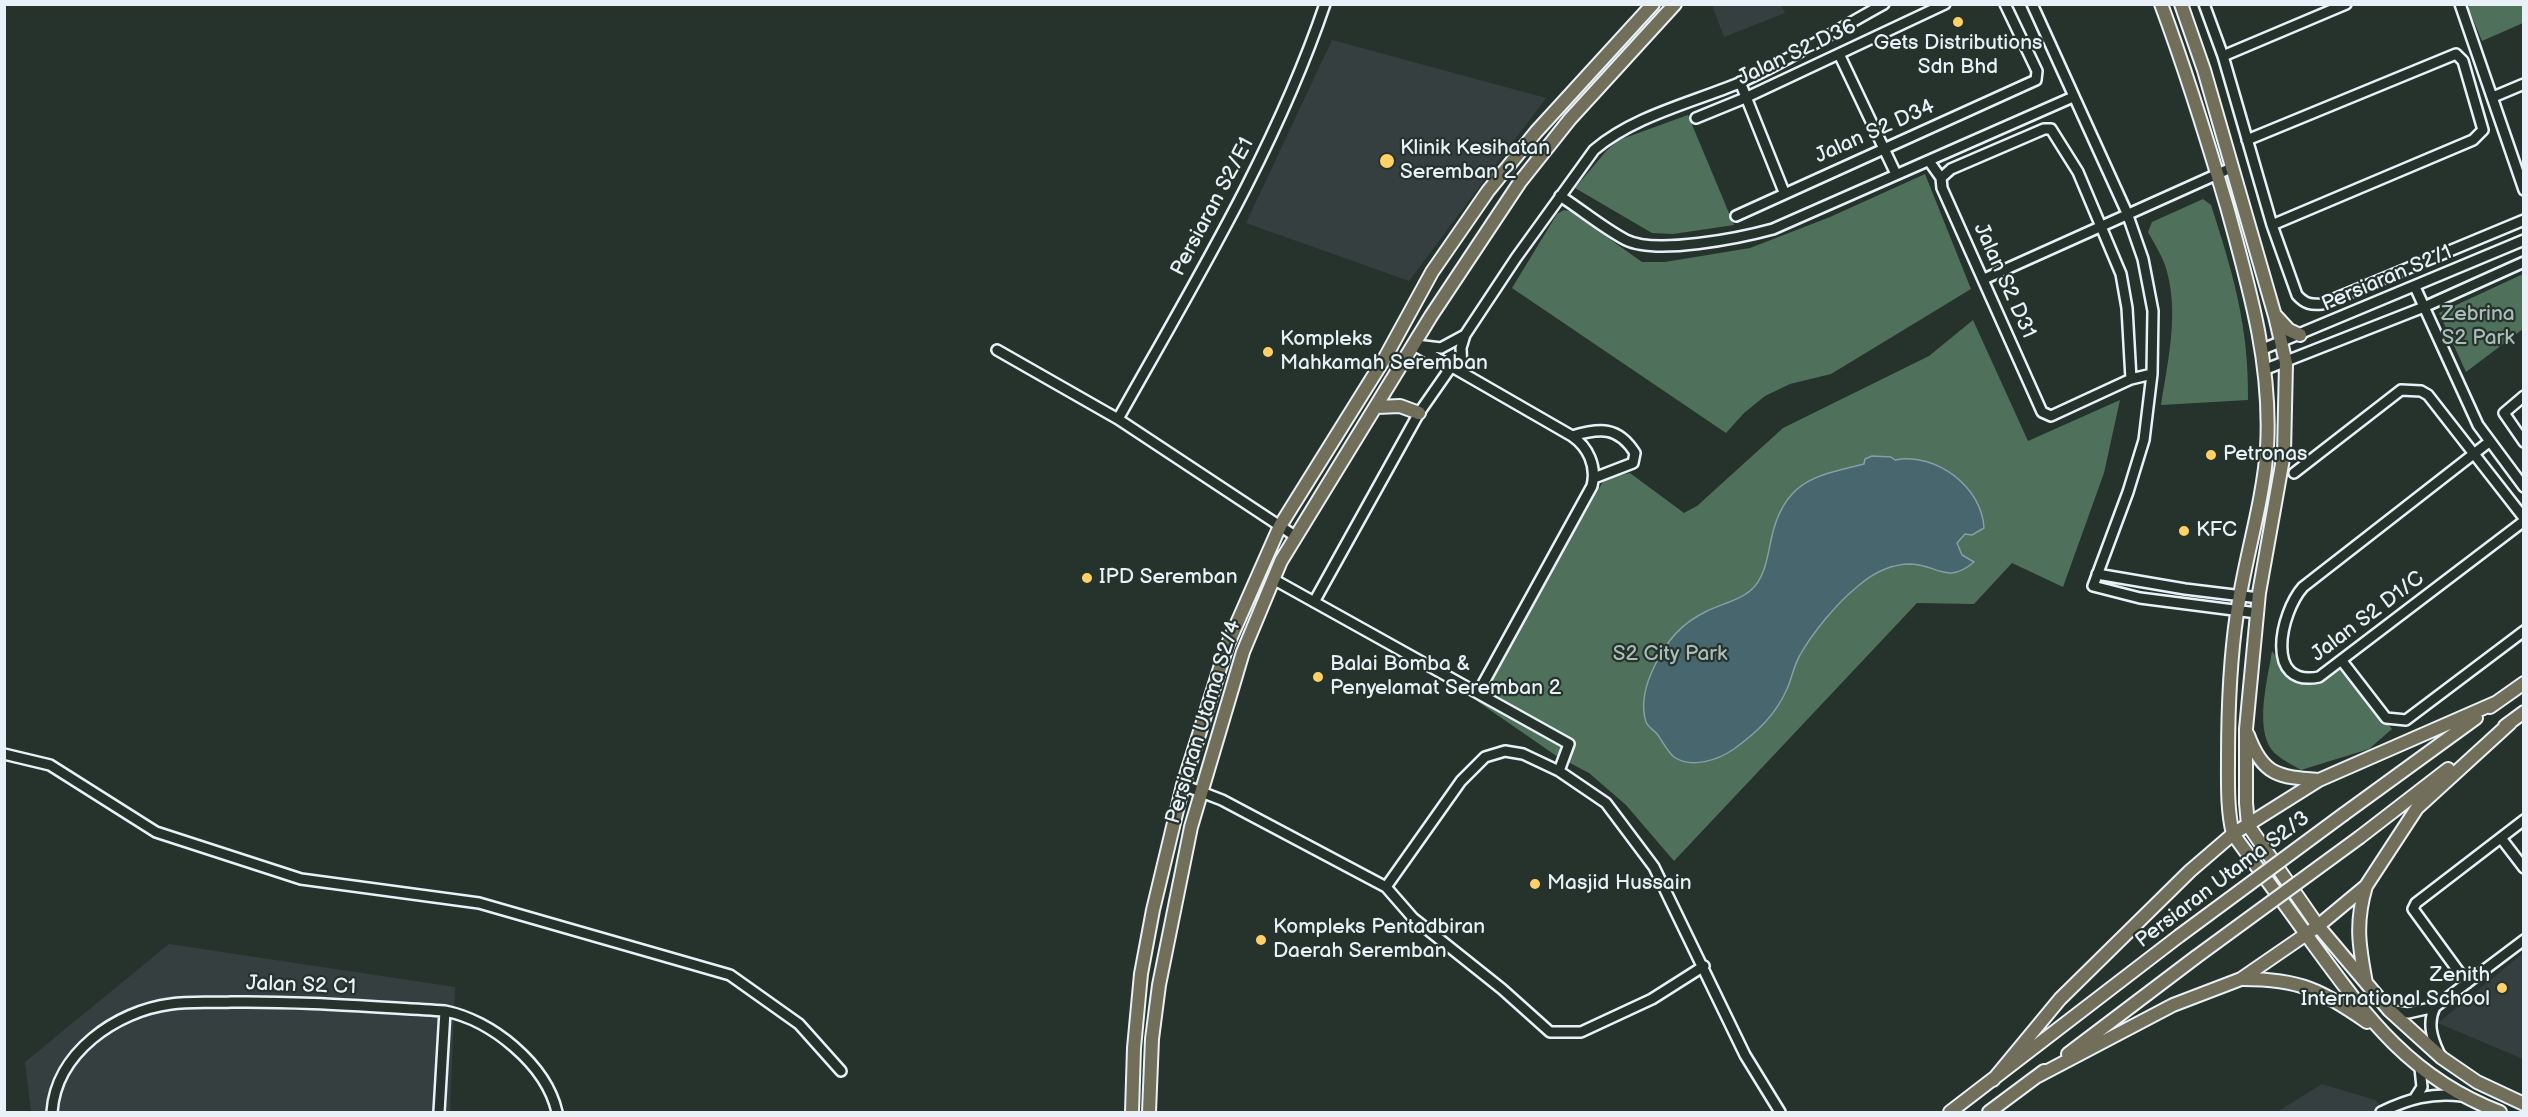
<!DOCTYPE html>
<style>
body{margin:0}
#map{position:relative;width:2528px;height:1117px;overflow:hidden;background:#26332d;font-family:"Balsamiq Sans",sans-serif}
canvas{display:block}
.frame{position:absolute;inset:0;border:6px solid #e8f1f8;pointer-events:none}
</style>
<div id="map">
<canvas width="2528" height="1117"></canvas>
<div class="frame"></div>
</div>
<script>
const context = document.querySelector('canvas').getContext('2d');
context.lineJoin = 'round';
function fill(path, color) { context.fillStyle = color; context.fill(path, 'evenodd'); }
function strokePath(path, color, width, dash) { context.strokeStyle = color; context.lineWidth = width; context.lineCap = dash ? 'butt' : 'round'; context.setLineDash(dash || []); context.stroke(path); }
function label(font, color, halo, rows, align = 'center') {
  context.font = font + ' "Balsamiq Sans",sans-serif'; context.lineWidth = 4.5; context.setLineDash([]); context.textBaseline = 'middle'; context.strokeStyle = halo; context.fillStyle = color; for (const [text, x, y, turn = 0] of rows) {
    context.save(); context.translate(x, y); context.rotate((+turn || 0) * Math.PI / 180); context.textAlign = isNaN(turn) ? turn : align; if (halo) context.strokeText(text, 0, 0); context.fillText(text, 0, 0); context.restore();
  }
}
fill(new Path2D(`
 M1712,5H1781L1785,13L1724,37Z
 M1332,40L1546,98L1409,281L1246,223Z
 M169,944L455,987L450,1112H31L25,1062Z
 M2523,953V1059L2438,1023Z
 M2322,1084L2375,1100L2388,1112H2277Z`), '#363f3f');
fill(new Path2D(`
 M2473,4L2523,5V23L2482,41L2468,7Z
 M1688,115L1734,225L1673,234L1652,233L1575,188L1607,150L1619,140Z
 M1925,174L1971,289L1831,374L1790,384L1765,396L1744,413L1726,433L1512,288L1557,214L1564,210L1570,211L1642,262H1665L1750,248L1830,217Z
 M2203,199L2211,205C2233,273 2249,327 2248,400L2161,405C2168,360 2180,310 2165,265C2161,254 2154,243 2148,232L2152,222Z
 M2523,274V329L2466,372L2439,313Z
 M1973,320L2028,441L2120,400L2104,473L2063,587L2012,563L1974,604L1917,603L1674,861L1626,805L1589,773L1555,755L1477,701L1605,478L1630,473L1684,513L1697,506L1783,428L1929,356Z
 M2272,651C2298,690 2301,693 2343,668L2392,729L2369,749L2301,770C2293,765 2284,761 2277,755C2252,735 2268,679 2272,651Z`), '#4f705b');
const water = new Path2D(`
 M1872,456L1891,457L1895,460C1936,452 1982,487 1984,528L1972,535L1965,534L1957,543L1962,555L1974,562C1947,585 1938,565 1911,564C1891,564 1873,573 1858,586C1837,603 1813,632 1800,655C1794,665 1792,678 1787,689C1775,716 1757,732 1734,749C1718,760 1692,769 1674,757C1668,752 1662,741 1658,735C1654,730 1648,727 1646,722C1640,703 1647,681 1655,665C1667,640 1682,623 1707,611C1723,603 1743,600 1755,586C1765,574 1768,555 1771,540C1783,482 1813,476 1864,464L1865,459Z`);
fill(water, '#47666d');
strokePath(water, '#879ea5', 1.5);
const minor = new Path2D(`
 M2032,4L2127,213L2143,259L2153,311L2152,374L2144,440L2128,492L2093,586L2140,598L2257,613
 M2204,4L2223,56L2272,225L2297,295C2305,304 2311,305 2322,304L2524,220
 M2460,4L2524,190
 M1839,54L1896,174
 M2223,56L2346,4
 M1740,82L1784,192
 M2493,97L2524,84
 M1696,118L1745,98L1945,4
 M2247,140L2456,54L2463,61L2483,130L2473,140L2272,225
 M1929,161L1941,178L1942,188L2042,412L2051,416L2131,379L2152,374
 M1941,178L1951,169L2044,129H2051L2078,172L2121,274L2127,308L2131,379
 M1560,196C1582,210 1603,228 1626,240C1656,255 1740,238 1773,229L2073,97
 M1736,216L2036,80L2037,71L2005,4
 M1984,279L2231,168
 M2415,287L2478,425L2524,487
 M1414,345L1572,436C1588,447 1597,466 1592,486L1478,693
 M1416,345L1441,348L1465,335
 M2263,349L2524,240
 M997,350L1118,419L1295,536
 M2266,369L2424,307L2524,262
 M1462,372L1461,348L1465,335L1516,258L1594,150C1634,116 1691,103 1739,83C1789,61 1836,30 1884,4
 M2524,396L2504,413L2524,442
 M1118,419C1193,285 1275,151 1325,4
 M1572,436C1600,428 1618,426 1635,453L1633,463L1594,478
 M2489,442L2303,587C2280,613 2264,688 2319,677L2524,521
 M2294,473L2401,390L2421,391L2428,395L2524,518
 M2097,574L2185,589L2259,598
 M1273,579L1569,744L1559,771
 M1314,602L1419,413L1451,367
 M2342,661L2386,718L2406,720L2524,631
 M4,754L50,765L156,832L301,879L479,903L730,975L799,1024L841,1071
 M1183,785L1222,800L1386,887L1461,781L1485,757L1505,751L1523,754L1559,771L1606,803L1654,867L1745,1055L1780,1112
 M2501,838L2524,868
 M1386,887L1413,918L1502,989L1550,1032H1581L1652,999L1704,966
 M2467,983L2413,909L2416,903L2524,820
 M2435,1007C2427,1023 2432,1038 2439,1053
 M2389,1010L2408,1013L2435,1007L2524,940
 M2415,1098L2422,1087L2420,1068
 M52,1112C56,1053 116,1011 171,1004C190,1001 211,1003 231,1002C302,1001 373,1007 445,1011C491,1020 546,1064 557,1112
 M439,1112L445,1011
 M2381,1112C2408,1099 2432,1092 2462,1096`);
const major = new Path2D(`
 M2161,4C2186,71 2207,139 2227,207C2249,287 2272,364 2267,448C2263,504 2245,557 2237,613C2230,660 2228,710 2228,758C2228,783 2227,810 2233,834C2259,870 2286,905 2311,941C2366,1016 2410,1078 2500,1112
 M2181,4L2204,70L2275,316L2286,363L2284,453L2259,593L2246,729V803L2248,825L2318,926L2389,1010L2442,1058L2477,1082L2524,1104
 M2276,316L2289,330L2300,335
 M1377,407L1400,406L1419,413
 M2490,707L2524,683
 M2505,726L2524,712
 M2248,735C2263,776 2279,777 2319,780
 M2344,814L2476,718
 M2360,837L2448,769
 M2243,979C2300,979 2321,990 2367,1022
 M2366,983C2359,946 2355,923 2366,886
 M2068,1054L2196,957
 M2038,1076L2173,1005L2241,979L2318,926L2366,886L2417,808L2510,723
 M1993,1080L2060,999L2190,871L2233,834L2319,780L2495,703
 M1132,1112L1134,1048L1141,974L1153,910L1183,785L1227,646L1280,526L1386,356L1432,272L1488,191L1536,132L1653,4
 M1149,1112L1152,1039L1159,985L1191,827L1243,652L1281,561L1431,316L1520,182L1570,119L1675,4
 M1950,1112L2179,936
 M1989,1112L2044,1071`);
strokePath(minor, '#e8f1f8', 14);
strokePath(major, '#e8f1f8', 16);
strokePath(minor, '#26332d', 9);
strokePath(major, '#716e59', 12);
const majorBridge = new Path2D(`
 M2179,936L2344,814
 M2196,957L2360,837`);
strokePath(majorBridge, '#e8f1f8', 16, []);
strokePath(majorBridge, '#716e59', 12);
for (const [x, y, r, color] of [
 [1958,22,6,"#ffd166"],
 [1387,161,8,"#ffd166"],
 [1268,352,6,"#ffd166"],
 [2211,455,6,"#ffd166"],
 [2184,531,6,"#ffd166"],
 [1087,578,6,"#ffd166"],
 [1318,677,6,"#ffd166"],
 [1535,884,6,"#ffd166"],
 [1261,940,6,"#ffd166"],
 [2502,988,6,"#ffd166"]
]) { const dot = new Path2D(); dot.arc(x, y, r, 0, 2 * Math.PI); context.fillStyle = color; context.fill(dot); strokePath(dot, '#26332d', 2); }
label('21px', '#e8f1f8', '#26332d', [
 ["Gets Distributions",1958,44,"center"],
 ["Sdn Bhd",1958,68,"center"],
 ["Klinik Kesihatan",1400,149],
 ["Seremban 2",1400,173],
 ["Kompleks",1280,340],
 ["Mahkamah Seremban",1280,364],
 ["Petronas",2223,455],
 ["KFC",2196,531],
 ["IPD Seremban",1099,578],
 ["Balai Bomba &",1330,665],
 ["Penyelamat Seremban 2",1330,689],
 ["Masjid Hussain",1547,884],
 ["Kompleks Pentadbiran",1273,928],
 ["Daerah Seremban",1273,952],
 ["Zenith",2490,976,"right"],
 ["International School",2490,1000,"right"]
], 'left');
label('21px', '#e8f1f8', '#26332d', [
 ["Jalan S2 D36",1797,53,-25],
 ["Jalan S2 D34",1875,132,-24],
 ["Persiaran S2/E1",1213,207,-62],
 ["Persiaran S2/1",2387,279,-23],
 ["Jalan S2 D31",2004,281,66],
 ["Jalan S2 D1/C",2368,617,-37],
 ["Persiaran Utama S2/4",1204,722,-73],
 ["Persiaran Utama S2/3",2223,880,-37],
 ["Jalan S2 C1",301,986,2]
]);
label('21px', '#abbdb9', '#26332d', [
 ["Zebrina",2478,315],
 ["S2 Park",2478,339],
 ["S2 City Park",1670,655]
]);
</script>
